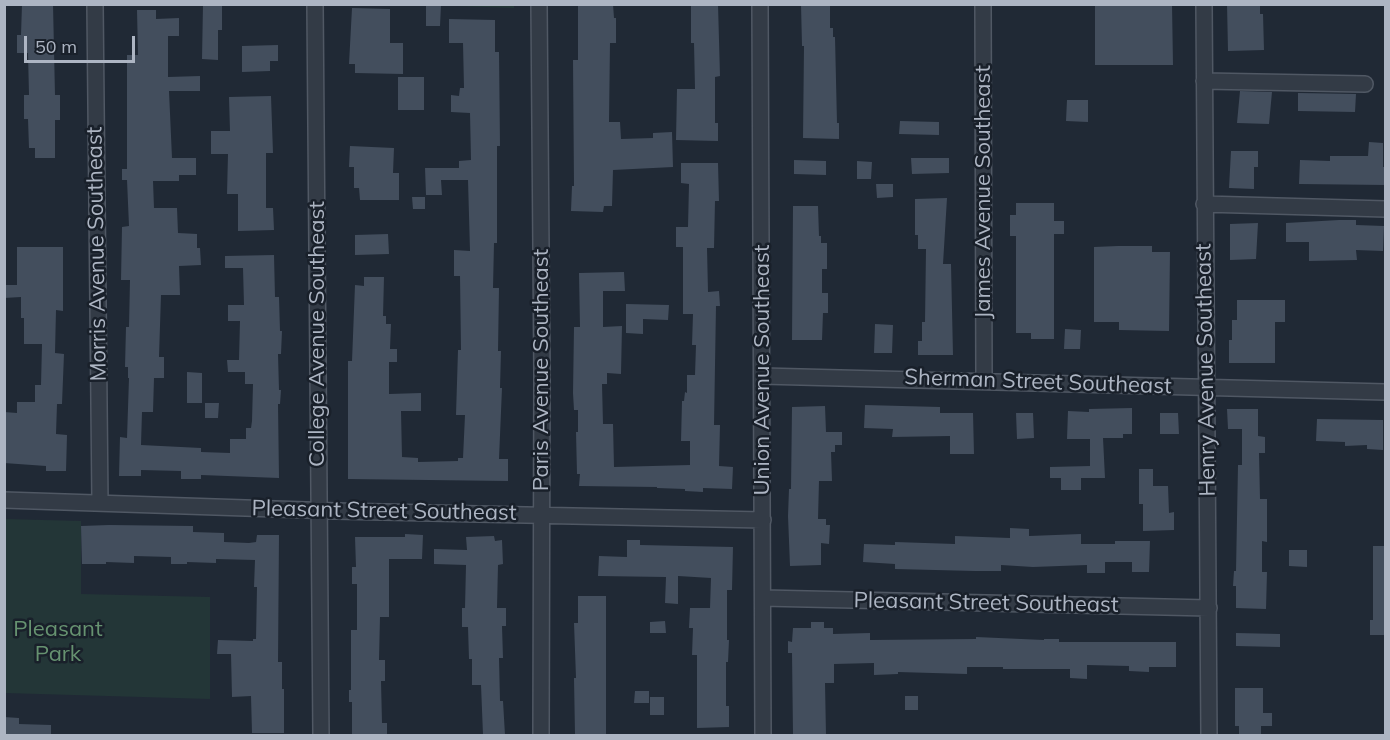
<!DOCTYPE html>
<style>
body{margin:0}
#map{position:relative;width:1390px;height:740px;overflow:hidden;background:#202935;font-family:Mulish,sans-serif}
canvas{display:block}
.frame{position:absolute;inset:0;border:6px solid #adb5c3;pointer-events:none}
.scale{position:absolute;left:24px;top:36px;width:111px;height:27px;box-sizing:border-box;border:3px solid #adb5c3;border-top:0;padding-left:8px;font-size:18px;line-height:21px;white-space:nowrap;color:#adb5c3;-webkit-text-stroke:4px #19202a;paint-order:stroke}
</style>
<div id="map">
<canvas width="1390" height="740"></canvas>
<div class="frame"></div>
<div class="scale">50 m</div>
</div>
<script>
const context = document.querySelector('canvas').getContext('2d');
context.lineJoin = 'round';
function fill(path, color) { context.fillStyle = color; context.fill(path, 'evenodd'); }
function strokePath(path, color, width, dash) { context.strokeStyle = color; context.lineWidth = width; context.lineCap = dash ? 'butt' : 'round'; context.setLineDash(dash || []); context.stroke(path); }
function label(font, color, halo, rows, align = 'center') {
  context.font = font + ' Mulish,sans-serif'; context.lineWidth = 5; context.setLineDash([]); context.textBaseline = 'middle'; context.strokeStyle = halo; context.fillStyle = color; for (const [text, x, y, turn = 0] of rows) {
    context.save(); context.translate(x, y); context.rotate((+turn || 0) * Math.PI / 180); context.textAlign = isNaN(turn) ? turn : align; if (halo) context.strokeText(text, 0, 0); context.fillText(text, 0, 0); context.restore();
  }
}
fill(new Path2D(`
 M456,4L514,5V8L456,6Z
 M5,519L81,521V594L210,597V699L5,693Z`), '#233637');
fill(new Path2D(`
 M22,4H53L55,95H60V120H55V158H35V148H29L28,119H24V95H29L28,53H17V35H21Z
 M203,4H222V30H218V60L202,59Z
 M578,4H613L614,18H616V43H610L609,122H620L621,139L653,138V133L672,132L673,167L613,170L612,206H604L603,212L571,211L572,186H574L573,60H578Z
 M691,4H718L720,76L715,77V123H718V141L676,140L677,89H695L694,43H691Z
 M801,4H830V28H833V37H835L837,123H839V139L803,138L804,46H802Z
 M1095,4H1172L1173,65H1095Z
 M1227,4H1260V14H1263L1264,50L1228,51Z
 M426,5H441L440,26H426Z
 M352,8L390,9V43H403V74L355,73V64H349Z
 M137,10H156V19L179,18V36H168V77L200,76V91H169L172,158H196V175H179V181H153L154,208H177L178,233L197,234V248H200L201,265L179,266L180,295H161L159,357H164V378H154L153,412H142L141,445L201,448V452L230,453V439H246V428H251L252,421L253,384H245V372H228L227,360H239L240,321H228V305H244L243,268H225V256L274,255L275,297H279L280,331H282L281,354H278L279,390H281L280,404H278L279,478L201,475V479H181V471L141,470V476H119L120,437L127,438L129,378H128V367H125L126,327H129L130,280H121L122,227L129,226L127,180H122V169H127V55H138Z
 M449,19L495,20V52H499L500,146H497V243H494L493,288H499L498,351H501L500,388H502L499,459H508V481L348,479V361H352L355,285L364,286V277H384L383,316H386V324H391L390,349H397V362H389V394L421,393V411H401L402,457L418,458V462L458,461V458H463L465,415H456L458,350H461L460,276H454V250L470,251L468,180H441L442,195H426L425,168H459V161L471,160L470,113L451,112V95L459,96L460,88H464L463,43H449Z
 M278,45V61H270V71L242,72V46Z
 M398,77H424V110H398Z
 M1240,91L1272,92L1269,124L1237,123Z
 M1298,93L1356,94L1355,112L1298,111Z
 M271,96L273,153H266V208H273L274,230L238,231V194H227L228,154H211V131H230L229,97Z
 M1067,100H1088V122L1066,121Z
 M900,121L939,122V135L899,134Z
 M1369,142L1383,143V167H1386V185L1299,184L1300,160L1330,161V156H1368Z
 M350,146L394,148L393,173H399V200H360L359,188H354V167H349Z
 M1231,151H1258V167H1254V189L1229,188Z
 M911,158H949V173L912,174Z
 M794,160L826,161V175L794,174Z
 M857,161L872,162L871,179H857Z
 M681,163H718L719,201H715L714,248H707L708,292L719,291L720,306H716L714,425H720L719,466L733,467L732,489L703,488V492L685,491V489L657,488V487L579,486L580,474H577L576,432H578V410H574L573,393L574,327H580L579,273L624,272L625,291H603V327L622,326L621,374L607,373V384H602L603,424H613L614,467L690,465V441H681L682,401H684L685,392L687,393V375H695L696,345H692L693,314H683V247H676V227H688L689,184L681,183Z
 M876,184H893V197L877,198Z
 M412,197H425V209H413Z
 M947,198L943,264H951L953,355H918V341H922V322H925L926,249H918V235H915V199Z
 M1016,203H1054V221H1064V234H1054V339H1031V333H1016V236H1010V215H1016Z
 M793,206H818L819,236H821V243H827V269H822V293H828V313H823L822,340H792Z
 M1339,220H1356V225L1384,226L1383,251L1356,250L1357,260L1309,261V242H1286V223Z
 M1258,223L1256,259L1230,260V224Z
 M388,234L389,254L355,255V235Z
 M1118,246H1152V252H1170L1169,331L1119,330V322H1094V247Z
 M17,247H63V311L56,310L55,353L64,354L62,404H57L56,434L67,435L66,471H46V466L4,463V412L17,413V402H35V385H41L42,344H24V318H21V297L4,298V285H17Z
 M1237,300H1285V322H1275V363H1229V340H1232V320H1237Z
 M626,304L669,305L668,320L643,319V334L626,333Z
 M875,324L893,325L892,353H874Z
 M1065,329L1081,330L1080,349H1064Z
 M187,372L202,373V403H187Z
 M205,403H219L218,418H205Z
 M865,405L940,407V413H973L974,454H950V436L892,437L893,429L864,428Z
 M825,406L826,432H842V445H835V452H831L832,481H819L818,519H826V525H830L829,544L821,543V565L790,566L788,516L789,489H791L792,407Z
 M1132,408V434H1123V438H1103L1105,478H1081V490H1061V478H1050V467L1090,466V439H1067L1068,411L1089,412V409Z
 M1227,409H1258V436L1265,437V453H1259L1260,499H1267V542L1262,541V572H1267L1266,609L1236,608V586H1233L1234,571H1236L1238,465H1242V429H1228Z
 M1016,413H1033L1034,438L1017,439Z
 M1160,413H1178L1179,434H1160Z
 M1317,419L1383,420V450L1367,449V445L1345,446V442L1316,441Z
 M1139,469H1153V486H1168L1169,513L1174,512V530L1143,531V504H1139Z
 M109,525L193,526V532L224,533V542L249,543L256,542L257,535H279L278,662H282V689H284V733H252L251,696L232,697L231,654H217L218,640L253,641V639H256L257,587H254L255,560L216,559V563L187,562V564H171V557L134,556V563L106,562V564H82L81,526Z
 M1010,528L1029,529V536L1081,534V544H1115V541H1150L1149,572H1132V562H1105V573H1087V565L1033,567L1001,565V571H975L895,569V564L863,562L864,544L895,545V542L955,544V536L1010,538Z
 M405,534L423,535L422,559H389V617H380L379,660H385V681H381L382,723H387V735H352V702H349V690H351V630H357V584H352V567H356L355,537H405Z
 M494,536L495,541L502,540L503,564L498,565L497,608H506V626H502L503,658H499L500,701H503L505,735H483L481,685H472V659H469L468,627H462V608H465L466,565L434,564V549L467,550L466,537Z
 M627,540H640V545L733,547L732,590H727V640H729L728,662H726V706H729V727L697,728V655H692L693,628H689L690,608H710L711,578L678,576V604L665,603L666,577L598,576L599,556L627,557Z
 M1373,546H1386V635H1370V620H1373Z
 M1289,550H1307V567L1289,566Z
 M578,596H606V735H575L574,678H576L574,623H578Z
 M665,621L666,633H650V622Z
 M811,622H824V628H833V634L870,633V640L976,639V637L1044,640V639H1059V642H1176V667H1149V672L1129,671V666L1087,665V679L1070,678V669H1003V667H967V674L898,672V674L874,675V663L834,664V683H825L826,735H793L792,653H788V641L792,642L793,628H811Z
 M1236,633L1280,634V647L1236,646Z
 M1235,688H1263V713H1272V726H1261V735H1239V726H1235Z
 M635,691H649V703H634Z
 M905,696H918V710H905Z
 M650,697H664V715H650Z
 M4,717L19,718V724L51,725V735H4Z`), '#434e5d');
const minor = new Path2D(`
 M95,4L100,503
 M315,4L321,736
 M539,4L542,374L541,736
 M760,4L763,736
 M983,4L984,380
 M1204,4L1209,736
 M1204,81L1365,84
 M1204,204L1386,209
 M762,376L1386,392
 M4,500L336,511L763,520
 M763,598L1209,608`);
strokePath(minor, '#505864', 18);
strokePath(minor, '#333b46', 15);
label('22px', '#adb5c3', '#19202a', [
 ["James Avenue Southeast",983,192,-90],
 ["Morris Avenue Southeast",97,254,-91],
 ["College Avenue Southeast",317,334,-90],
 ["Paris Avenue Southeast",541,370,-90],
 ["Union Avenue Southeast",762,370,-90],
 ["Henry Avenue Southeast",1206,370,-91],
 ["Sherman Street Southeast",1038,382,2],
 ["Pleasant Street Southeast",384,511,1],
 ["Pleasant Street Southeast",986,603,1]
]);
label('22px', '#669270', '#19202a', [
 ["Pleasant",58,629],
 ["Park",58,654]
]);
</script>
